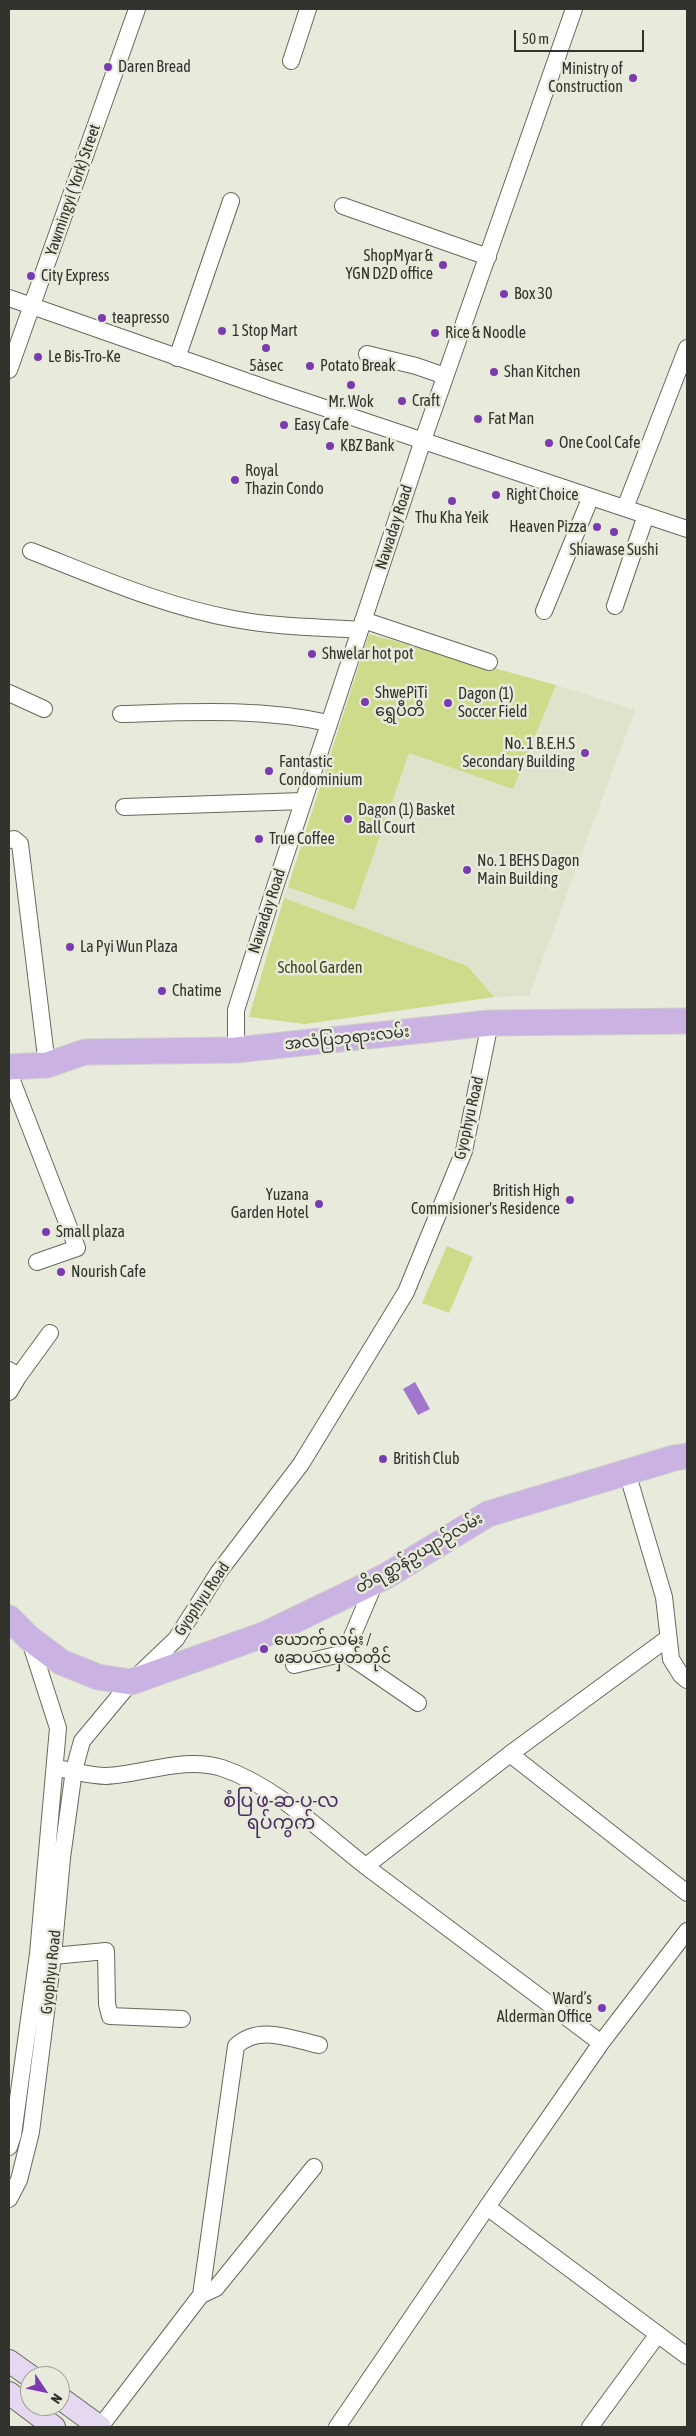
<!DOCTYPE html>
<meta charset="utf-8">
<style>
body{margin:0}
#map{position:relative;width:696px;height:2436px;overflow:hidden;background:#e8ebdb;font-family:"Asap Condensed",sans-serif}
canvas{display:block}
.frame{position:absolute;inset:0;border:10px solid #32332d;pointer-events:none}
.north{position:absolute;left:20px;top:2366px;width:50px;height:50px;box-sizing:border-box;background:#e8ebdb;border:1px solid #9fa195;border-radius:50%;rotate:124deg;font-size:14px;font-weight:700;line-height:20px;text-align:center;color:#32332d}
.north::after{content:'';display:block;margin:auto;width:18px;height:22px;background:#7a3bb0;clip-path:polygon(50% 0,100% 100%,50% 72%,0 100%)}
.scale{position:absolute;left:514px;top:30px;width:130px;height:22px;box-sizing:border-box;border:2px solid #32332d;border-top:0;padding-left:6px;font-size:15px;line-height:18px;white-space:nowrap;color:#32332d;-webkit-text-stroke:4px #e8ebdb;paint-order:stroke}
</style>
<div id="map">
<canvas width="696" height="2436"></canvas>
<div class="frame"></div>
<div class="north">N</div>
<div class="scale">50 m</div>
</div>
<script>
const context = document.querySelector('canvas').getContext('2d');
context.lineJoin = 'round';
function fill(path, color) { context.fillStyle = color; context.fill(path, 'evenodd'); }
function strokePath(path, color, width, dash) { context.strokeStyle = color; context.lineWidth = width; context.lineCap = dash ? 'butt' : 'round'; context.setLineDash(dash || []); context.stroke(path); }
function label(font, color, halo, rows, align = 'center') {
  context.font = font + ' "Asap Condensed","Noto Sans Myanmar",sans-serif'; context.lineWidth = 5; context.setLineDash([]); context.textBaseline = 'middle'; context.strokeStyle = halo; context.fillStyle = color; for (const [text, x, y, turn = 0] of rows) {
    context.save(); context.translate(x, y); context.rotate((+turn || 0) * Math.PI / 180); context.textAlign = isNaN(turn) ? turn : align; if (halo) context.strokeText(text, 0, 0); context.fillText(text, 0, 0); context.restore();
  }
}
fill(new Path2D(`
 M369,634L556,685L635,710L529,996L494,997L305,1024L249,1017L284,898Z`), '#dee3cb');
fill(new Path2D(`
 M369,634L556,685L513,789L409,753L354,910L288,887Z
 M284,898L467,966L494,997L305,1024L249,1017Z
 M447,1246L473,1257L449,1313L422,1303Z`), '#cedb8a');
fill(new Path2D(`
 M415,1382L430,1409L418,1415L403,1389Z`), '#a077cb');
const minor = new Path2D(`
 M291,61L308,9
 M343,206L488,257
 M9,298L277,392L687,529
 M367,354L416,366L445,376
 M177,358L231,201
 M9,370L137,9
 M625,508L687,348
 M31,551C98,577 163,606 234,619C275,627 318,627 360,630
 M615,606L646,515
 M544,611L590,499
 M363,620L489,662
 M9,693L44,709
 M121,714C190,712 260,708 328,723
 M124,807L303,801
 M9,840L14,839L20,844L47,1065
 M236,1050V1010L275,887L423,440L574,9
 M9,1073L77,1248L37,1262
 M9,1370L18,1377L9,1392
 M18,1377L50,1333
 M627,1472L664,1597L671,1659L681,1675L687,1680
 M345,1653L418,1703
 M294,1665L345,1653L376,1580
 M510,1754L687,1893
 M55,1768C73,1770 88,1776 106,1776C145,1774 184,1756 222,1768C276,1786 324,1834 368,1868C446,1927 524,1985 601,2043
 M366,1866L510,1754L668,1638
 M53,1956L106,1951L107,2004L110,2016L182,2019
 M9,2147L13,2135L38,1954L58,1728L29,1638
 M9,2199L19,2180L31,2132L53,1956L62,1858L74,1770L82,1741L131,1682L176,1639L218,1573L301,1464L406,1292L464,1151L490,1023
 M487,2207L687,2356
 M201,2295L216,2288L314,2167
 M100,2427L201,2295L236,2046C259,2024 291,2039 319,2045
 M337,2427L487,2207L601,2043L687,1931
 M590,2427L658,2334`);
const secondary = new Path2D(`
 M9,2361L30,2376
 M9,2393L54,2427
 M60,2398L100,2427`);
const primary = new Path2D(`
 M9,1067L47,1065L85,1052L236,1050L490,1023L687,1021
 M9,1618L29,1638L61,1662L98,1677L131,1682L266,1634L386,1576L488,1514L674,1458L687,1456`);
strokePath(minor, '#66695b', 18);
strokePath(secondary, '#66695b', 24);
strokePath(primary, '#cececd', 27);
strokePath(minor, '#fff', 16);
strokePath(secondary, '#e5d9f1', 22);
strokePath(primary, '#cab2e3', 25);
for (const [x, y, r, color] of [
 [108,67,5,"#7a3bb0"],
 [633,78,5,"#7a3bb0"],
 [443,265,5,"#7a3bb0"],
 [31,276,5,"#7a3bb0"],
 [504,294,5,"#7a3bb0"],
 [102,318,5,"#7a3bb0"],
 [222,331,5,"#7a3bb0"],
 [435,333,5,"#7a3bb0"],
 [266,348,5,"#7a3bb0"],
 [38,357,5,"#7a3bb0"],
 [310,366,5,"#7a3bb0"],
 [494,372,5,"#7a3bb0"],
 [351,385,5,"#7a3bb0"],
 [402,401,5,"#7a3bb0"],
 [478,419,5,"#7a3bb0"],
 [284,425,5,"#7a3bb0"],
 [549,443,5,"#7a3bb0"],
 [330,446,5,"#7a3bb0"],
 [235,480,5,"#7a3bb0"],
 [496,495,5,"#7a3bb0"],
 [452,501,5,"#7a3bb0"],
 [597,527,5,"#7a3bb0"],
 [614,532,5,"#7a3bb0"],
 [312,654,5,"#7a3bb0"],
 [365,702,5,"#7a3bb0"],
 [448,703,5,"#7a3bb0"],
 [585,753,5,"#7a3bb0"],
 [269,771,5,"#7a3bb0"],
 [348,819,5,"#7a3bb0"],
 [259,839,5,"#7a3bb0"],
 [467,870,5,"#7a3bb0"],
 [70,947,5,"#7a3bb0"],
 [162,991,5,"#7a3bb0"],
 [570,1200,5,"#7a3bb0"],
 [319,1204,5,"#7a3bb0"],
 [46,1232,5,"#7a3bb0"],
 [61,1272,5,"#7a3bb0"],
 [383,1459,5,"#7a3bb0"],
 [264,1649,5,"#7a3bb0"],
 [602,2008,5,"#7a3bb0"]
]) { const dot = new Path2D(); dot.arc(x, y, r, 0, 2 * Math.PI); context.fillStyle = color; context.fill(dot); strokePath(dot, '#e8ebdb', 2); }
label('16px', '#32332d', '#e8ebdb', [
 ["Daren Bread",118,67],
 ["Ministry of",623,69,"right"],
 ["Construction",623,87,"right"],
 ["ShopMyar &",433,256,"right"],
 ["YGN D2D office",433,274,"right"],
 ["City Express",41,276],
 ["Box 30",514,294],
 ["teapresso",112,318],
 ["1 Stop Mart",232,331],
 ["Rice & Noodle",445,333],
 ["Le Bis-Tro-Ke",48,357],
 ["5àsec",266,366,"center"],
 ["Potato Break",320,366],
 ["Shan Kitchen",504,372],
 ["Craft",412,401],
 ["Mr. Wok",351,402,"center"],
 ["Fat Man",488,419],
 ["Easy Cafe",294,425],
 ["One Cool Cafe",559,443],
 ["KBZ Bank",340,446],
 ["Royal",245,471],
 ["Thazin Condo",245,489],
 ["Right Choice",506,495],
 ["Thu Kha Yeik",452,518,"center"],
 ["Heaven Pizza",587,527,"right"],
 ["Shiawase Sushi",614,550,"center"],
 ["Shwelar hot pot",322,654],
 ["ShwePiTi",375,693],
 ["ရွှေပီတိ",375,711],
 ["Dagon (1)",458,694],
 ["Soccer Field",458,712],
 ["No. 1 B.E.H.S",575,744,"right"],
 ["Secondary Building",575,762,"right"],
 ["Fantastic",279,762],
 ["Condominium",279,780],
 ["Dagon (1) Basket",358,810],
 ["Ball Court",358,828],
 ["True Coffee",269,839],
 ["No. 1 BEHS Dagon",477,861],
 ["Main Building",477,879],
 ["La Pyi Wun Plaza",80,947],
 ["Chatime",172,991],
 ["British High",560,1191,"right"],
 ["Commisioner's Residence",560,1209,"right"],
 ["Yuzana",309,1195,"right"],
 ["Garden Hotel",309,1213,"right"],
 ["Small plaza",56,1232],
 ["Nourish Cafe",71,1272],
 ["British Club",393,1459],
 ["ယောက် လမ်း /",274,1640],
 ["ဖဆပလ မှတ်တိုင်",274,1658],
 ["Ward’s",592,1999,"right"],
 ["Alderman Office",592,2017,"right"]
], 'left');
label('16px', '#32332d', '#e8ebdb', [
 ["Yawmingyi ( York) Street",73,190,-71],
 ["Nawaday Road",394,527,-72],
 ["Nawaday Road",267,911,-72],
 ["အလံပြဘုရားလမ်း",347,1038,-6],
 ["Gyophyu Road",469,1118,-77],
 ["တိရစ္ဆာန်ဥယျာဉ်လမ်း",419,1553,-30],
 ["Gyophyu Road",202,1599,-56],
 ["Gyophyu Road",51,1972,-84]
]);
label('16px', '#3e4419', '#e8ebdb', [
 ["School Garden",320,968]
]);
label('19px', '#482b64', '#e8ebdb', [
 ["စံပြ ဖ-ဆ-ပ-လ",281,1801],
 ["ရပ်ကွက်",281,1823]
]);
</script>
